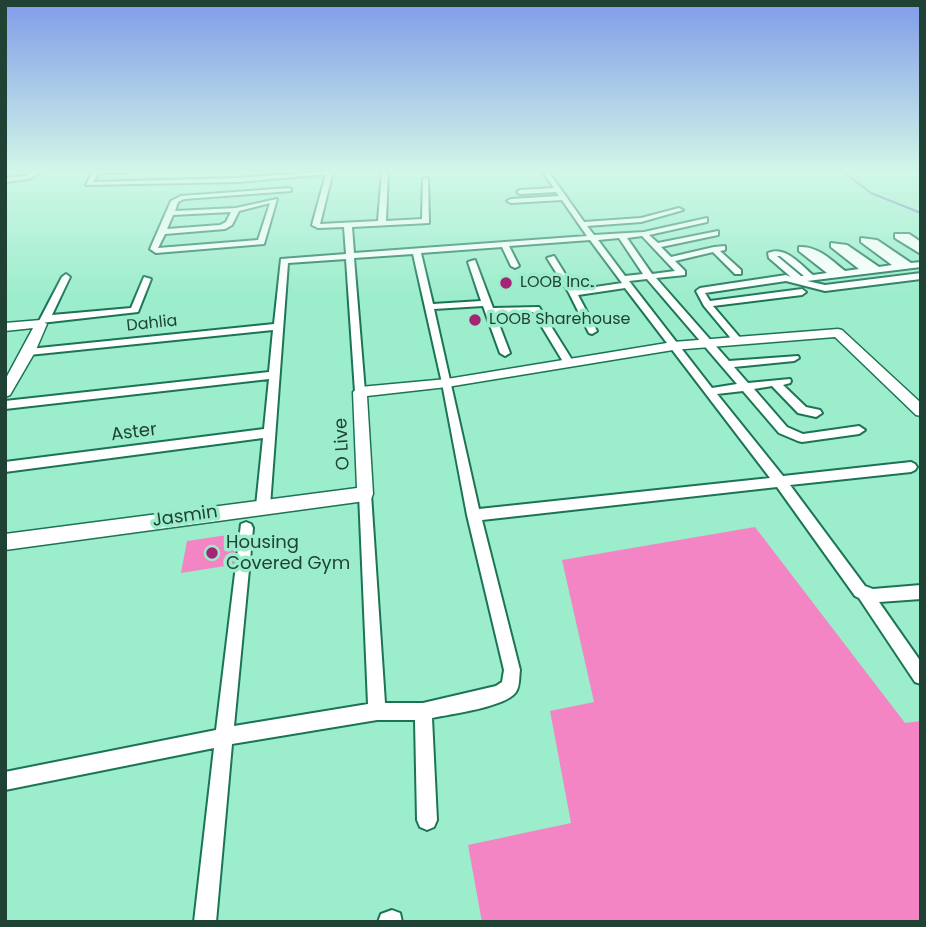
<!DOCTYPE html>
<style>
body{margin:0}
#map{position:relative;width:926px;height:927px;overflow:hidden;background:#9bedcb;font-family:Poppins,sans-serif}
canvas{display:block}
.frame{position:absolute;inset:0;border:7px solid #1f4234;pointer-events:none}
</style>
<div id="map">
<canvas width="926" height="927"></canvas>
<div class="frame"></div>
</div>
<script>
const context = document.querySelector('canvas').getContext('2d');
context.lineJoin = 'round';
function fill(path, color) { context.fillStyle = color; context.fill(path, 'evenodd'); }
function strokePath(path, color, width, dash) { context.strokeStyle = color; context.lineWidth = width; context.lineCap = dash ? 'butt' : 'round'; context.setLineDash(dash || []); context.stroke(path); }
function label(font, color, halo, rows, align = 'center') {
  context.font = font + ' Poppins,sans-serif'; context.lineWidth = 7; context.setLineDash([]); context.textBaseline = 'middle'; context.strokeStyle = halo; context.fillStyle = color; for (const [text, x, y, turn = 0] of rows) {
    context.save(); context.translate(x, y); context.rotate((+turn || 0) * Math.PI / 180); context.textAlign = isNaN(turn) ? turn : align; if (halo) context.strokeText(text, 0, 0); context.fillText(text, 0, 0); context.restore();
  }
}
fill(new Path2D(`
 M755,527L905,723L921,721V922H482L468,845L571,823L550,711L594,702L562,560Z
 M241,533L238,564L181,573L187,541Z`), '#f385c4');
strokePath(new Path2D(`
 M842,171L871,193L921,213`), '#6666b4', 2);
const street = new Path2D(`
 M35,171H42L29,179L5,182V178L25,176Z
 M93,171H129L126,173H99L93,182L238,178L333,171L320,224L378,221L382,171H388L386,221L422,219L423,179L428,178L429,223L352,227L354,253L587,236L562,200L511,203L507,201L511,199L559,196L556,192L520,194L517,192L520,190L554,188L542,171H548L584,222L641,218L679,208L683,210L641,222L587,226L594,235L644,232L707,218V222L649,235L658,243L718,231V235L661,247L671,257L714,247L725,246V250L720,251L741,270V274H735L713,252L675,261L685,271V275L656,278L729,361L798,356L799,358L794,361L734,367L748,383L790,379L791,381L790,383L783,385L806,407L820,410L822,413L816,417L798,413L772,386L754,389L787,427L803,434L859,426L865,430L859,434L802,442L798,441L779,433L743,391L717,394L783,476L911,462L915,464L917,467L915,470L911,472L790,485L865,586L873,589L921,585V599L879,602L921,662V684L915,682L859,598L855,596L777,487L482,520L520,670C519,676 520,686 516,692C506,707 451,714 432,718L437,820L434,827L427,830L420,827L417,820L415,720H377L232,744L216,922H194L214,748L5,790V772L216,730L241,524L246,522L251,524L253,528L234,726L368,704L359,494L360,490H370L371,494L385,703H423L496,686L502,682L504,670L467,515L442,383L413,254L354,258L365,392L360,396L355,392L346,259L288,263L270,506L268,510L263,511L258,510L256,506L263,438L5,472V462L264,429L269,379L5,409V401L269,372L273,330L29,355L24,352L29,349L274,324L281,259L346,254L344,227L318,228L312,225L326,174L238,182L86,185ZM642,236L675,271L652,274L627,238ZM619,238L643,274L625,276L598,240ZM590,240L622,283L575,290L554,256L547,258L569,293L589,333L592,334L597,331L578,295L625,288L770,478L479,509L434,309L483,306L500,353L505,356L510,353L495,314L533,312L565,365L569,366L574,363L539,307L493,308L475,260L468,262L481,301L433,304L421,253L502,247L511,266L515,268L519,266L509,246ZM647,279L737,384L712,388L629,281Z
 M289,188L291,189V191L184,199L178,202L175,211L236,208L277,199L264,244L156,253L150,249L171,201L181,196ZM270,203L258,240L158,248L165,234L225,229L232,225L239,211ZM231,212L226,222L220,225L167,229L173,215Z
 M895,234H909L921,242V247H919L921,248V254L895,238Z
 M861,238L877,240L911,263L921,262V267L807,281L825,285L921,273V279L825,291L786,281L705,293L710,301L802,289L806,292L802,295L713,306L742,340L737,343L734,342L704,306L696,291L700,288L786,275L791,277L769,258L768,253C785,245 801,265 813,275L827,273L799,251V247C818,246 831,260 845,271L859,269L831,247V243L847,245L879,267L892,265L861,242ZM777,256H780L804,276H801Z
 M66,274L70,277L52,315L131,308L144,277L151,279L138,312L41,323L39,321L62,277Z
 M392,910L400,913L402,922H378L381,914Z`);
const secondary = new Path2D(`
 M41,320L47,324L35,352L10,395L5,397V380L33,328L5,331V323Z
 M838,329L842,330L921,403V416L916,415L835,337L673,350L447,387L367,396L373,494L371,499L365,501L5,550V534L357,488L353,392L360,387L447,379L673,342Z`);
strokePath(street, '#1c7457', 4);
strokePath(secondary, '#1c7457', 3);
fill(street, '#fff');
fill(secondary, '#fff');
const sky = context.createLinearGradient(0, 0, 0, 300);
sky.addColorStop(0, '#809be9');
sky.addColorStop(0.57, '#d2f7e8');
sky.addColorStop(1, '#d2f7e800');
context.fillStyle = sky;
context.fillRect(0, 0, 926, 300);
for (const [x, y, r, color] of [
 [506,283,7,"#a42576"],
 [475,320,7,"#a42576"],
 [212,553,7,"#a42576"]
]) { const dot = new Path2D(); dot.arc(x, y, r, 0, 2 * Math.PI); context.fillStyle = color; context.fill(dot); strokePath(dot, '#9bedcb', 2.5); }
label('16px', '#1f4234', '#9bedcb', [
 ["LOOB Inc.",520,283],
 ["LOOB Sharehouse",489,320]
], 'left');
label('16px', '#1f4234', '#9bedcb', [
 ["Dahlia",152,324,-6]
]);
label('18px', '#1f4234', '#9bedcb', [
 ["Aster",134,433,-7],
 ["O Live",343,444,-93],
 ["Jasmin",185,517,-8]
]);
label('18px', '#1f4234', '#9bedcb', [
 ["Housing",226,543],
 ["Covered Gym",226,564]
], 'left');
</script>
